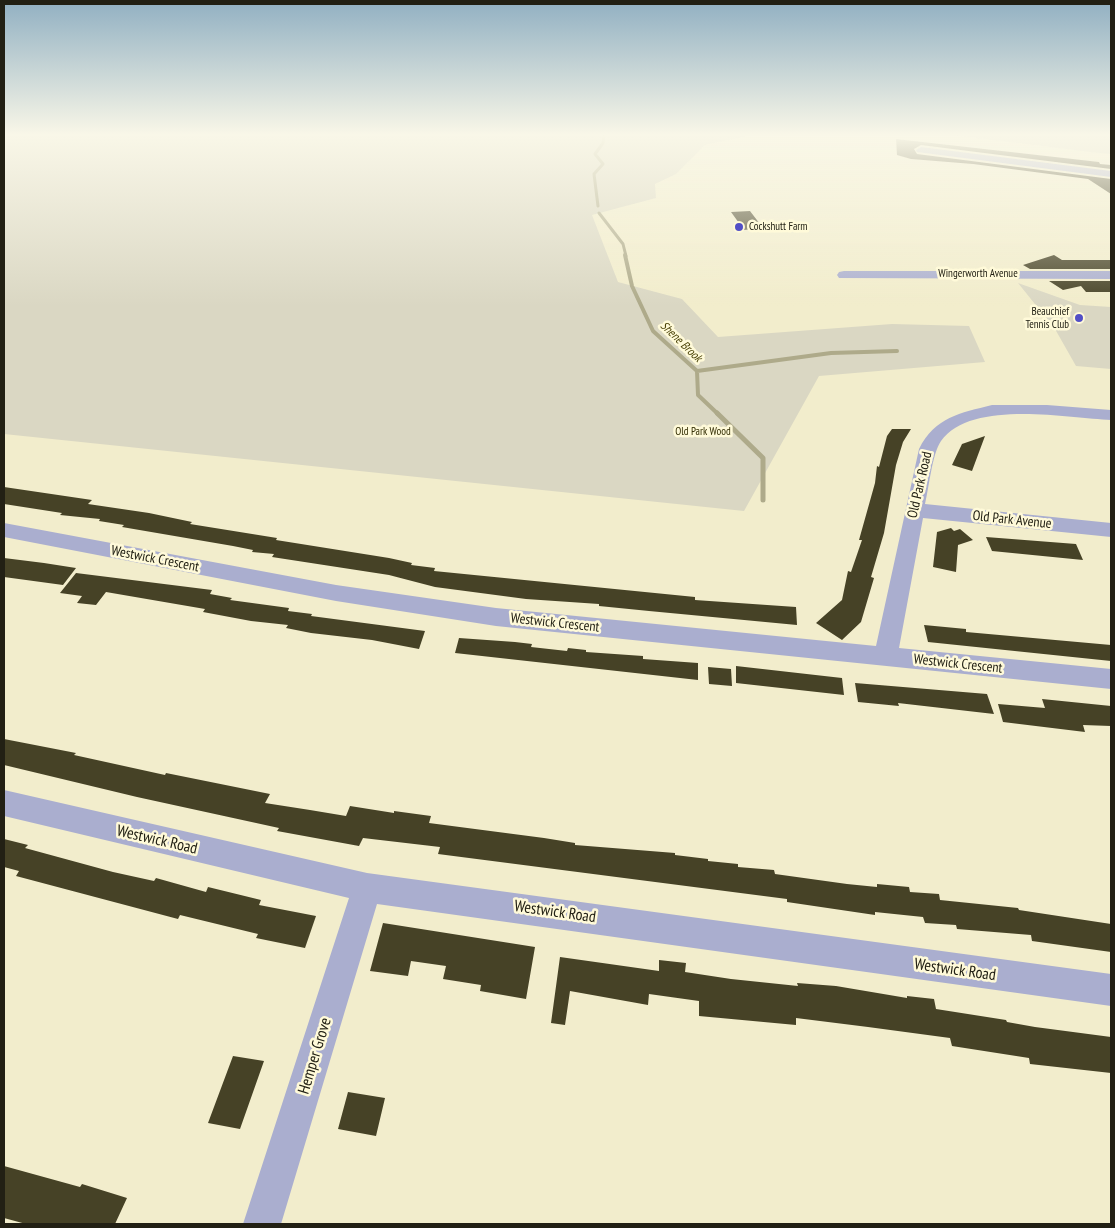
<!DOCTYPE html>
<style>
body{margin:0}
#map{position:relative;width:1115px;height:1228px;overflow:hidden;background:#f2edcc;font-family:"PT Sans Narrow",sans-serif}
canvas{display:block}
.frame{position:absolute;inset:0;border:5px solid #222014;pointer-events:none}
</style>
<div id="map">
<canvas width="1115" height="1228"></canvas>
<div class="frame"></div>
</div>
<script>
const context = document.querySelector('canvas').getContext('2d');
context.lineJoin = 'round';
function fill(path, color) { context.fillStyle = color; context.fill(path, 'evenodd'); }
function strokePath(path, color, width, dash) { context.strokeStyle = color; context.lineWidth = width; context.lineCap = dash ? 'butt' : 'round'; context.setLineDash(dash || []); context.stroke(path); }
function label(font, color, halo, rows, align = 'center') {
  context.font = font + ' "PT Sans Narrow",sans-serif'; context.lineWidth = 5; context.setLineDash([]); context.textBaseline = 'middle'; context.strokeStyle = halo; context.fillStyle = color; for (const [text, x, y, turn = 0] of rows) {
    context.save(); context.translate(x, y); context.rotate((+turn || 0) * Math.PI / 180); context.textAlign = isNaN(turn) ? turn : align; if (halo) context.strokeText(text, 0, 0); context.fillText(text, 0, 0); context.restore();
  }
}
fill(new Path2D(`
 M4,134H757L705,145L676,174L655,184L656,198L592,215L618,282L682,299L718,337L892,324L969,326L985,362L819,376L744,511L4,434Z
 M944,134H1111V154L1099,153Z
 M1018,283L1080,305L1111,307V369L1076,366L1055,329Z`), '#dad7c3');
strokePath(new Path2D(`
 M598,206L594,174L603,164L595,154L603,143L604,134
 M599,213L623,244L626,256`), '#aeaa8a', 3);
strokePath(new Path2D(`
 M625,255L632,286L653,331L697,371L698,395L718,414
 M697,371L831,353L897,351`), '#aeaa8a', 4);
strokePath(new Path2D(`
 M717,413L763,458V500`), '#aeaa8a', 5);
fill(new Path2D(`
 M896,139L1099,162L1100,164L1111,165V169L921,145L914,149L917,154L1111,179V194L1088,179L973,164L911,159L897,155Z
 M750,211L763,228L744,230L731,212Z
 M1054,255L1062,260H1111V269H1030L1023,265Z
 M1049,281H1111V292H1086L1081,286L1063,290Z
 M892,429H911L903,442L896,465L884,533L871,577L874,578L861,622L842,640L816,623L842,600L848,571L851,572L862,540H859L875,483L877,466L879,467L887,436Z
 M985,436L972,471L952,465L962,444Z
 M4,487L92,500L88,504L149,513L192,522L190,524L277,538L276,540L389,558L412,563L411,565L435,568L434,571L695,597V600L796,607L797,625L649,611L599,606V604L526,599L435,587L389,575L272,557L274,554L252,552L253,550L233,546L122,527L124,525L99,521L100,519L60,515L62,513L4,504Z
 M951,528L954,531L960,529L973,540L958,545L956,572L933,567L937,532Z
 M986,537L1076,544L1083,560L992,551Z
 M4,558L44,563L76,568L63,585L4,577Z
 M76,573L212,590L210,594L232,598L230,600L289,608L288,611L312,614L311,616L425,631L419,649L372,640L311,633L286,628L288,625L251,621L203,612L205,609L106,592L96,605L77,603L82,596L60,593Z
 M924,625L966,629V632L1111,645V661L928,642Z
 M459,638L515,642L532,644L531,647L567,651L568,648L586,650V652L643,656V659L698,663V680L455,653Z
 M736,666L842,678L844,695L736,683Z
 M708,667L731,669L732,686L709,684Z
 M855,683L987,694L994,714L898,703L899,706L858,702Z
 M1042,699L1111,706V726L1083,725L1085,732L1003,722L998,704L1045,708Z
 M4,739L76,753L74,755L165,775L166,773L270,794L265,803L310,810L346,816L350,806L394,813V811L431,816L429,823L544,838L575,843V845L675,853V855L708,859V861L738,864V867L774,870L775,874L847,884L877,887V884L909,887L910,892L939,894L940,900L1018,908L1019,910L1111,924V952L1032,941L1031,935L957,929L956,925L925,923L923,917L875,912V915L787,902V899L438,854L440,847L363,838L359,846L277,831L279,828L137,797L4,765Z
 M4,839L28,845L25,848L113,872L154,881L156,878L206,892L208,887L261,900L259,905L316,916L305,948L256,938L258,934L180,915L178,919L16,876L19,871L4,867Z
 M383,923L535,947L526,999L480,991L481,985L443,979L446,966L411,961L408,976L370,971Z
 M560,957L659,971V960L686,963L685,972L731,979L798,986L797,983L836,986L907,998V996L934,999L936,1009L1006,1020L1007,1022L1035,1027L1111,1037V1073L1030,1064L1029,1058L952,1046L950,1038L868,1027L796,1018V1025L699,1016V1001L649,994L648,1005L570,991L565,1025L551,1023Z
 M233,1056L264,1061L240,1129L208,1123Z
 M348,1092L385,1098L376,1136L338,1129Z
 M4,1166L80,1187L82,1184L127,1198L115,1224H26L4,1218Z`), '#464226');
fill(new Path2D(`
 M921,147L1111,171V177L917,152L916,150Z
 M844,271H1111V279L839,278L837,275L839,272Z
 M992,405H1047L1111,410V420C1067,418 971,399 941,441C932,454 929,488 925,504L1111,523V537L923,518L899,648L1111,669V689L496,626L336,601L4,537V523L336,585L496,608L876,646L919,449C935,417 960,413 992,405Z
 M4,790L367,873L1111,974V1006L377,904L281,1224H243L349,898L4,816Z`), '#aaaecf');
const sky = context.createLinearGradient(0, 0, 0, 306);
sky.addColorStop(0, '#91b0c2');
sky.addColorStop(0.44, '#f9f7e8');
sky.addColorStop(1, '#f9f7e800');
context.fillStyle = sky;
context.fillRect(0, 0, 1115, 306);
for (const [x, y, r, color] of [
 [739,227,5,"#524fc6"],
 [1079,318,5,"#524fc6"]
]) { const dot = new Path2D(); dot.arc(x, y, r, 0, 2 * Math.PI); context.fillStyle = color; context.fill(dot); strokePath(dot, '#fffad9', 2); }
label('11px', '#222014', '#fffad9', [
 ["Cockshutt Farm",749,227],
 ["Beauchief",1069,312,"right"],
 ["Tennis Club",1069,325,"right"]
], 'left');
label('11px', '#222014', '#fffad9', [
 ["Wingerworth Avenue",978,274]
]);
label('11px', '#312b00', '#fffad9', [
 ["Old Park Wood",703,432]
]);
label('italic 12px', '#494106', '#fffad9', [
 ["Shene Brook",681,342,44]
]);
label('14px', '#222014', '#fffad9', [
 ["Old Park Road",920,485,-77],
 ["Old Park Avenue",1012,520,6],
 ["Westwick Crescent",155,559,11],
 ["Westwick Crescent",555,623,6],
 ["Westwick Crescent",958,664,6]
]);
label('16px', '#222014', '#fffad9', [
 ["Westwick Road",157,840,13],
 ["Westwick Road",555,912,8],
 ["Westwick Road",955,970,8],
 ["Hemper Grove",315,1056,-73]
]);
</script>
